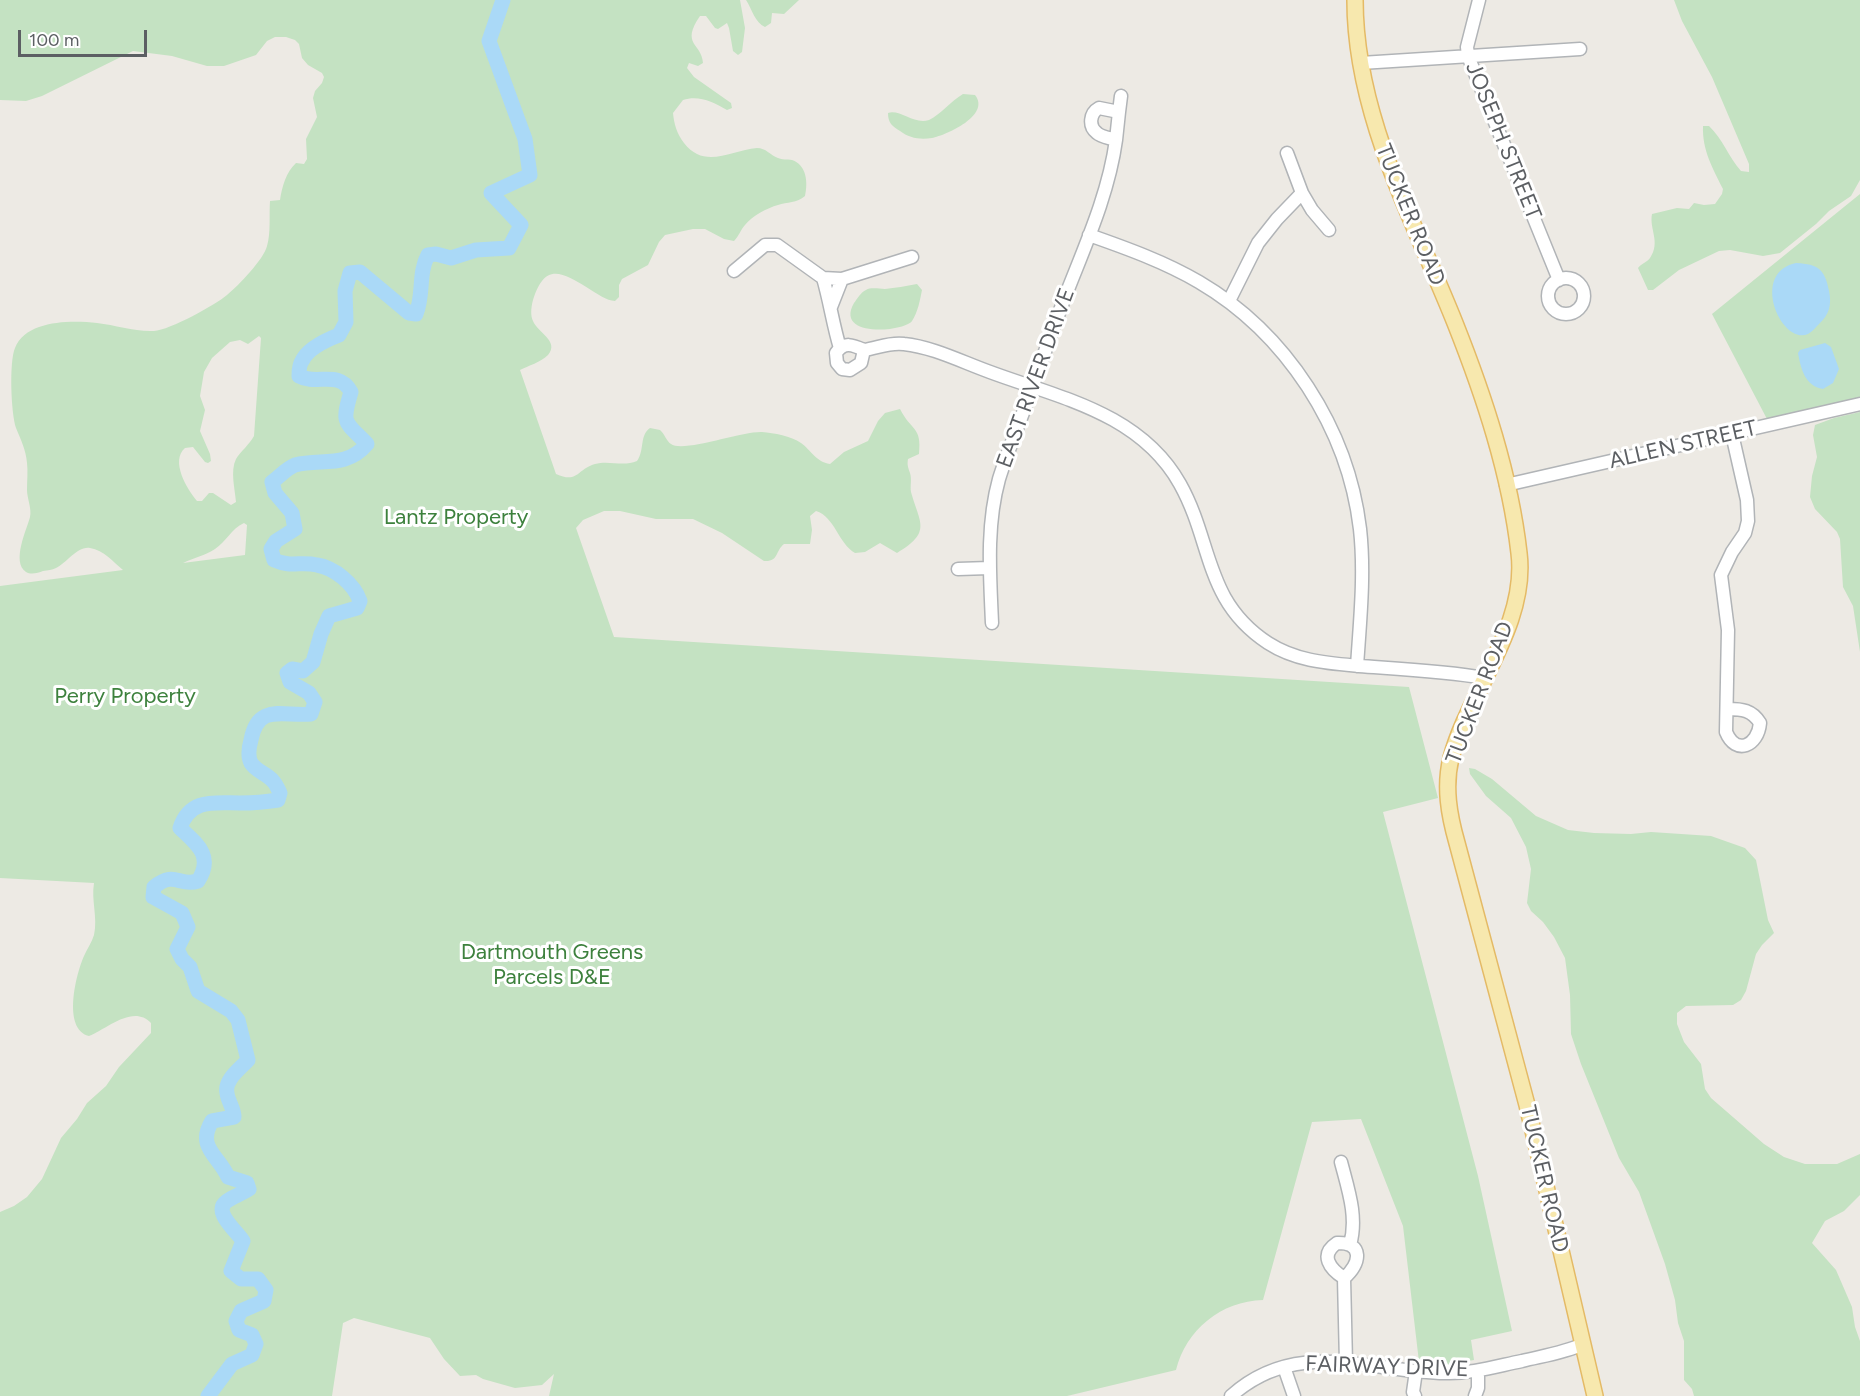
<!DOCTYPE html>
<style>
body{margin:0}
#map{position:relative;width:1860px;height:1396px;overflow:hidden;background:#edeae4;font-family:Figtree,sans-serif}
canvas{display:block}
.scale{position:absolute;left:18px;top:30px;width:129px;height:27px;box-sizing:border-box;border:3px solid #5c5f63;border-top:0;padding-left:8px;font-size:18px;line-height:21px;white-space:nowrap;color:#5c5f63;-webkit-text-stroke:4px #fff;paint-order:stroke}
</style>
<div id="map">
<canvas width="1860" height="1396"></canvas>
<div class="scale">100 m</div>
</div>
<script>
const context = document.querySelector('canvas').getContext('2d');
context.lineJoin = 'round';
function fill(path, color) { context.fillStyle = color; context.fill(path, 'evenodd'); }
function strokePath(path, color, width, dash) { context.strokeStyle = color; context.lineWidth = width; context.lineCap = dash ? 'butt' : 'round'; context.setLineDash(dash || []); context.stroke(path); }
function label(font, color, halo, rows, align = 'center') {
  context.font = font + ' Figtree,sans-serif'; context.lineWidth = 6; context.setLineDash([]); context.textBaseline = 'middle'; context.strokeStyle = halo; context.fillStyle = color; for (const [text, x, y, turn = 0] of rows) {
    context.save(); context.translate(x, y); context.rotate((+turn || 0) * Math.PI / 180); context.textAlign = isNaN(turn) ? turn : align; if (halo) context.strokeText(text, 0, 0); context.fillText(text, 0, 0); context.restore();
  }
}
fill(new Path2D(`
 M0,0H740L745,28L742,52L738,55L733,51L729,28L727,23L718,29L715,28L706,16H700C680,45 702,43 703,63L698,66L689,63L687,68L694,77L731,103L732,108L727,110C713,102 699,95 683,100L673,113C674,124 677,134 684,143C705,170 731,150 757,148C766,148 770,155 778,158C782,160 787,159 792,160C807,165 808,183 805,196C797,203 787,202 778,205C767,208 752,216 745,225C741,229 739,236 734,241L724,239L705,229H693L665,235L659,242L648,265L622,279L619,285V297L615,301C595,300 559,257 542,281C535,290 528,310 533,321C537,332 560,341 548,355C541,362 528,366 520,370L556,474C578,484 577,469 595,464C609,460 623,467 637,461C645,450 639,436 650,428L660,430C665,434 666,441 671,444C683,453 742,431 762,432C774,433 791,436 801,443C812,451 816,462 830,464L844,452L868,441L878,421L885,413L900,409C911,431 922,426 919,454L908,459C907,465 908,467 910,473C912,479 910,486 911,492C920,524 932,532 897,553L880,543L865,552L855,553C838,543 835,517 816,511L810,516L812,530L810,544H784C775,551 779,562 764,561L722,533L693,519H656L620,511H604L583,520L576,528L614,637L1409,687L1438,798L1383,812L1478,1176L1512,1331L1471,1340L1474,1360L1440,1366L1419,1362L1403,1226L1361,1119L1312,1122L1263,1300C1221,1301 1186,1330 1176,1370L1067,1396H549L554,1374L542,1385L515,1388L483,1379L476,1375L460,1376L444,1359L430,1338L354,1318L343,1323L332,1396H0V1212L14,1206L27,1197L42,1179L61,1138L77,1119L87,1103L106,1086L119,1067L151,1033V1023C133,1004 107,1029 89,1036C62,1029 76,974 84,956C87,949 92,942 94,935C98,918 91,900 94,883L0,878V586L123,570C113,562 104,550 90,548C77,546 67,563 56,568C52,570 48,570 43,571C38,573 31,575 26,572C11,562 27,529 30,517C32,509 27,498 27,490C27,481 28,471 27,463C26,450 21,440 16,428C11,413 9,362 15,348C26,320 71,320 97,323C116,325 135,332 154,331C170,330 215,305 227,295C238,286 264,259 267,246C271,233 269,215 270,201L280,200C282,187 286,172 296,163L304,164L307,159L306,139L317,117L313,98L315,91L322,83L324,77L322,73L308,65L302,58L299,44L295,40L286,37H275L267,41L256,55L224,66H207L172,56L133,51L42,96L26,101L0,100ZM259,336L261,338L254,436C249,445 241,451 236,459C230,471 235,489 236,502L231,505L213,493H209L202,501H197C187,489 170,461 185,448L193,447L205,462L208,463L211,461L210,454L200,431L205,410L200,396L204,372L212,358L230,342L240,340L248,344ZM244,523L247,525L245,555L183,563C193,558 204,556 215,549C226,542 231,529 244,523Z
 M746,0H799L784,14L772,13L771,23L765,27C755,23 752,9 746,0Z
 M1674,0H1860V180L1851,196L1829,211L1816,224L1780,253L1763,256L1730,250L1719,251L1679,270L1653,290H1648L1638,268C1642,263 1646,263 1650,258C1661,242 1649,229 1652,214L1677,208L1689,209L1694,203L1704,205L1715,204L1722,194L1723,189C1713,169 1702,150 1703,126H1709C1723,139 1729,158 1741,171L1749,172V164L1712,77L1682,21Z
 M963,94L975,95C991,115 947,135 932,138C920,140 909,138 900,131C892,126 888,123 888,113C900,109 914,125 929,120C940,115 951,101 963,94Z
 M1860,194V397L1767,419L1712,314Z
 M917,284L922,290C920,300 918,312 912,321C904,332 834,338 854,303C857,299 861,292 866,290C871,287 879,289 885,289C895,288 906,286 917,284Z
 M1860,412V652L1853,606L1843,587L1840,539L1837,532L1815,509L1810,497L1812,476L1817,457L1813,435L1815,425L1834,418Z
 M1469,768L1475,769L1492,779L1536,816L1568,830L1594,833L1631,834L1651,832L1711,836L1745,848L1756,860L1768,920L1774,933L1762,945L1756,954L1746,991L1741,1000L1733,1005L1686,1006L1677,1013V1024L1684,1042L1701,1064L1705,1089L1711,1098L1764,1144L1784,1157L1805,1164H1837L1860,1154V1195L1844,1211L1825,1221L1812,1243L1836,1270L1852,1307L1855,1327L1860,1341V1396H1694L1692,1389L1684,1380V1341L1678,1323L1675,1300L1665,1264L1639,1192L1619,1158L1581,1064L1571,1034L1570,995L1565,958L1554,937L1543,922L1531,911L1527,903L1531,869L1526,847L1511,818L1486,796L1470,774Z`), '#c4e2c2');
fill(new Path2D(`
 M1796,263C1819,264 1825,270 1829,291C1832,305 1829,315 1819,324C1816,327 1812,332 1808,334C1782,346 1749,273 1796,263Z
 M1825,343L1831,347L1839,369L1833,383L1823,389C1805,386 1801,369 1798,353L1800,350Z`), '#aad9f7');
strokePath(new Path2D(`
 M208,1396L232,1364L252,1355L256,1344L252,1335L239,1330L236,1321L241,1311L264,1301L266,1290L258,1279H241L231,1271L243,1241C236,1230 212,1212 227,1201C234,1196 242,1194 249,1189L247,1183L228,1177C219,1156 196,1147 212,1121L234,1117C234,1108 228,1102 227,1093C224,1080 240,1069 248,1060L238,1020L231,1011L198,991L190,967L182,959L177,949L188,927L182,913L153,897L154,887C175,870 179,887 198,881C214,856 197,844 180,828C190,798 214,803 240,803C252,803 266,802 278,800L280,793C278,789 276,784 273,781C266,773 257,772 251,763C248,757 249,747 251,740C258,702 284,717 311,714L315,702L309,693L290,682L287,673L292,669L303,671L313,662L321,634L329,616L357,608L360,601C354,584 335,568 317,565C300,561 292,568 274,560L271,549L276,541L295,529L292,513L275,493L272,482C279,477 287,468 295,465C321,458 346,469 367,444C345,421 341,425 351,392C339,369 316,386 299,376C299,371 299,365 302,361C308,348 326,340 339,335L346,322L345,291L350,273L360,272L409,313L416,314C424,295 418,273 428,255L436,254L451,258L476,250L509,248L521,225L491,193L530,175L525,139L489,41L503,0`), '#aad9f7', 15);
const minor = new Path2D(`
 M1479,0L1467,47L1468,56L1559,280
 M1361,63L1580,49
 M1116,140L1119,112
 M1287,153L1302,193
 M1089,235C1126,248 1165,262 1199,282C1286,333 1348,428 1360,529C1365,574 1360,621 1357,666
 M734,271L765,245H777L823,278
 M1548 296a18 18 0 1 1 36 0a18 18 0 1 1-36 0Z
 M842,279L912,257
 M1229,301L1258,243L1277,219L1302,193L1312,210L1329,230
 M831,307L842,279L823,278C830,302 833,325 840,348
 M864,350C853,345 844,341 836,353L837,363L842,369L850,370L861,363L864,350C878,348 889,342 904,344C933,347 962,362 990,372C1060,398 1140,413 1180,484C1213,543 1204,601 1268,643C1296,661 1326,663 1359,666C1401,669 1444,671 1485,678
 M1506,485L1860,404
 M958,569L989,568
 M992,623C990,575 986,526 999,479C1007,453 1018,427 1027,402C1041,363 1054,325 1069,287C1088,239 1109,191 1116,140C1110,138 1101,137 1097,133C1088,126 1090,113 1099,108L1119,112L1121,96
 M1728,709C1742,709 1752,710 1760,723C1758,746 1736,756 1726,732L1728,630L1721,575L1732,552L1745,533L1748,521L1747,500L1732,434
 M1341,1162C1348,1189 1358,1217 1350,1245
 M1344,1278C1361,1264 1364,1242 1337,1243C1319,1255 1330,1269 1344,1278L1346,1363
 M1284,1367L1294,1396
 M1231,1396C1297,1337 1369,1372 1445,1373C1471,1374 1497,1366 1522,1361C1542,1356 1564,1353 1583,1344
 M1415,1396L1413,1392L1416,1371
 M1475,1396L1478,1388V1371`);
const major = new Path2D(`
 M1355,0C1355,115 1413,218 1455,323C1484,396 1510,474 1519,553C1528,625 1469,691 1451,758C1444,787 1449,815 1457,843L1527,1105L1595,1396`);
strokePath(minor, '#b1b4b7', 15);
strokePath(major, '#e4ba66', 18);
strokePath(minor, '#fff', 12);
strokePath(major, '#f7e8ae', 15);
label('22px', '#5c5f63', '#fff', [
 ["JOSEPH STREET",1503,141,68],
 ["TUCKER ROAD",1410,215,68],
 ["EAST RIVER DRIVE",1036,378,-70],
 ["ALLEN STREET",1683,445,-13],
 ["TUCKER ROAD",1480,693,-69],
 ["TUCKER ROAD",1544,1179,77],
 ["FAIRWAY DRIVE",1387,1367,2]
]);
label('22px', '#3d813d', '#fff', [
 ["Lantz Property",456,518],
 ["Perry Property",125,697],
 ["Dartmouth Greens",552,953],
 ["Parcels D&E",552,978]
]);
</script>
